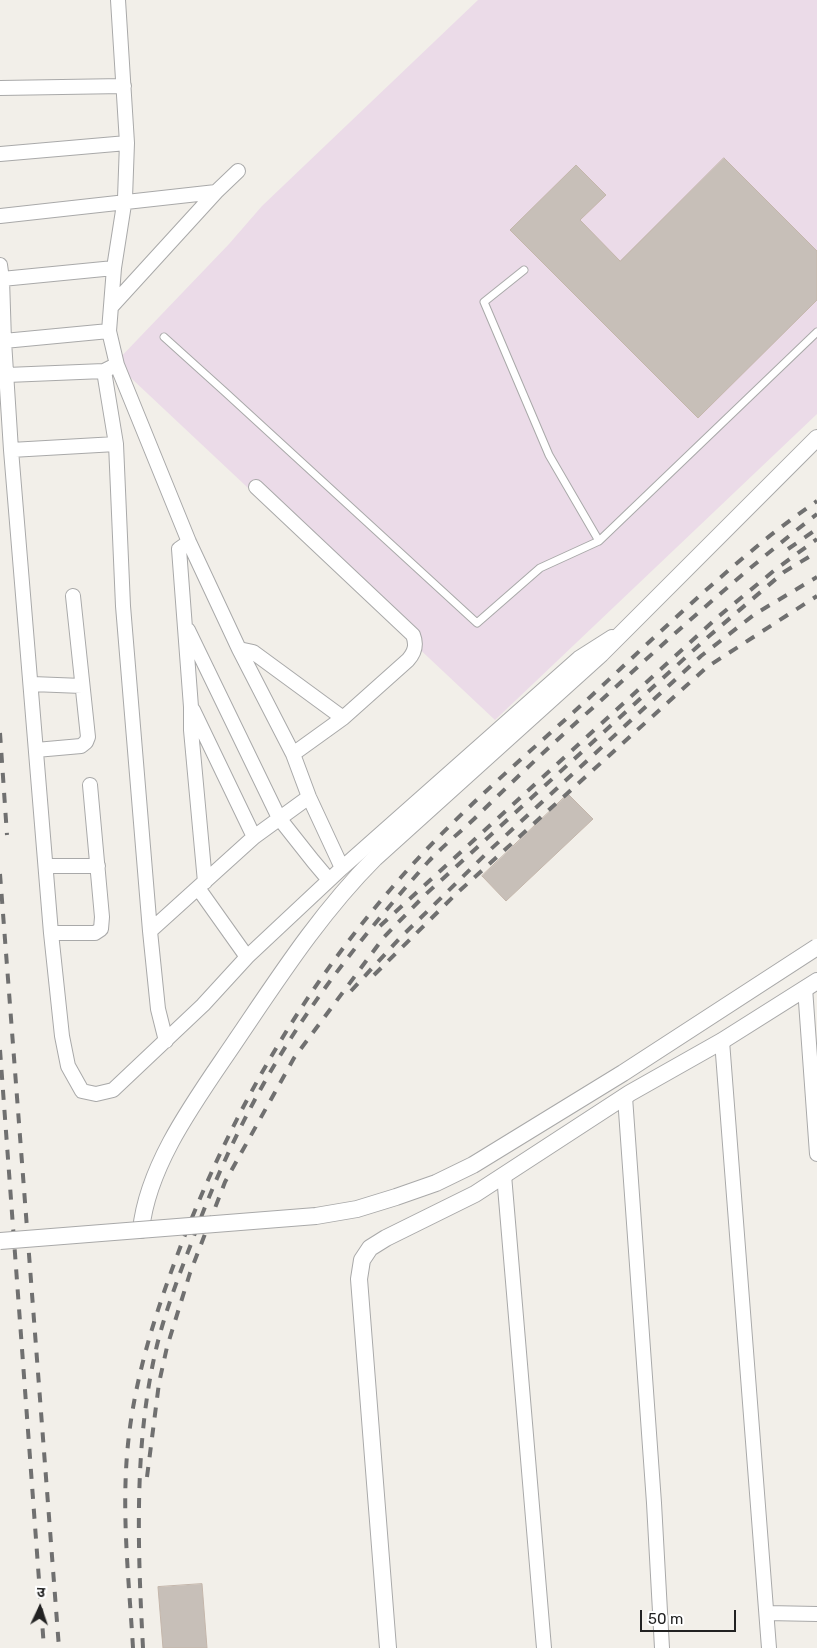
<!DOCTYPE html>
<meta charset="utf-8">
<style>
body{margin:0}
#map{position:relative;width:817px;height:1648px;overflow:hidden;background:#f2efe9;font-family:Rubik,"Noto Sans Devanagari",sans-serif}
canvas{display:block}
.north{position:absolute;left:15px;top:1583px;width:50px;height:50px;-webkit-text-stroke:4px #fff;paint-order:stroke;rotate:3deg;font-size:14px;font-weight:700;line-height:20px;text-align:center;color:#222}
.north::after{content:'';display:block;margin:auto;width:18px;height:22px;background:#222;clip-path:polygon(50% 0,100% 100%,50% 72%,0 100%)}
.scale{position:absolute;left:640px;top:1610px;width:96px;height:22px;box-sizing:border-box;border:2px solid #222;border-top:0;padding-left:6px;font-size:15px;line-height:18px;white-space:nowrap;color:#222;-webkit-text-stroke:4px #fff;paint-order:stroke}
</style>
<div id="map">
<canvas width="817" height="1648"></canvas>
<div class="north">उ</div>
<div class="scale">50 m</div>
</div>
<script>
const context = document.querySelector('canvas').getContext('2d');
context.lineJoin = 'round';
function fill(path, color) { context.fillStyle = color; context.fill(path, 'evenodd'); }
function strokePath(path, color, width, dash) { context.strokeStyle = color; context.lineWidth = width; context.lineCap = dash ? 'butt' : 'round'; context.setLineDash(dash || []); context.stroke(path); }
fill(new Path2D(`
 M478,0H817V414L495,720L115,363L229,244L262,206Z`), '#ebdbe8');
const building = new Path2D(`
 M724,158L817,251V300L698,418L510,230L576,165L606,195L580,220L620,261Z
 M568,794L593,819L506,901L482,876Z
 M202,1584L207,1648H163L158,1587Z`);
fill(building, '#c7bfb8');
strokePath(building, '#c4b6ab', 1);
const service = new Path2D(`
 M524,270L484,302L549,455L599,541
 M164,337L225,392L477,623L540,568L599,541L817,332`);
const minor = new Path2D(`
 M118,0L127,143L125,198L114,268L109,331L117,365L189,542L239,649L293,754L309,797L342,868
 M0,88L124,86
 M0,154L127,143
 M0,216L216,192
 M0,265L2,279L4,341L11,450L51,933L62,1036L68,1066L82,1091L96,1094L113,1090L203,1005L247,957L342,868L579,658L612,637
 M2,279L114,268
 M111,307L216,192L238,171
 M4,341L109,331
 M104,371L116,444L123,606L150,931L158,1009L166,1041
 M7,375L104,371L112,367
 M11,450L116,444
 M256,487L413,635C417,645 415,652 408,660L343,718L293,754
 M189,542L179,549L191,707V730L205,882
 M188,630L279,818L313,861L329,880
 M239,649L253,652L343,718
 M32,684L82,686
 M193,710L254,837
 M36,750L81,746L86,742L88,737L73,596
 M46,866H98
 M198,888L247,957
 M150,931L254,837L309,797
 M51,933H95L101,929L102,917L90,785
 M805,988L817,1154
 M722,1041L769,1648
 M625,1097L654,1503L662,1648
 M504,1175L544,1648
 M767,1613L817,1614`);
const tertiary = new Path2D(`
 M141,1230C148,1161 201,1093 239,1036C281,974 322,911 375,858L601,654L817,438
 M388,1648L359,1279L362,1260L370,1248L386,1238L475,1194L630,1093L722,1041L817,981`);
strokePath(service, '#a9a9a9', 9);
strokePath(minor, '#a9a9a9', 16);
strokePath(tertiary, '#a9a9a9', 18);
strokePath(service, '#fff', 7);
strokePath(minor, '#fff', 14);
strokePath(tertiary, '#fff', 16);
strokePath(new Path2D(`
 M788,549L817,529
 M0,733L7,835
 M0,874L59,1648
 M380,926L719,616L776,569L817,539
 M374,975L456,894L707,667L817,596
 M351,991L400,938L491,849L701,656L755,614L817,577
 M0,1050L44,1648
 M147,1477L159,1383L167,1347L190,1273L225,1182L294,1058L384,937L426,894L708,637L784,572L817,552
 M133,1648C129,1580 121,1512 128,1444C135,1374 158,1305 183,1240C233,1112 300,994 390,890C449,820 521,760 588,699C643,648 697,596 755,548C775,531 796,516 817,501
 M143,1648C138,1555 134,1455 153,1363C161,1323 176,1283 191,1244C217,1172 250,1102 291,1038C331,975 379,917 428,862C442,847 459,833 474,819C514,780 554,742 596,705C668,639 740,574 817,514`), '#707070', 4, [10, 10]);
const tertiaryBridge = new Path2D(`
 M0,1241L316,1216L357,1209L396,1197L436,1183L473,1165L623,1073L817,947`);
strokePath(tertiaryBridge, '#a9a9a9', 18, []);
strokePath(tertiaryBridge, '#fff', 16);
</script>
